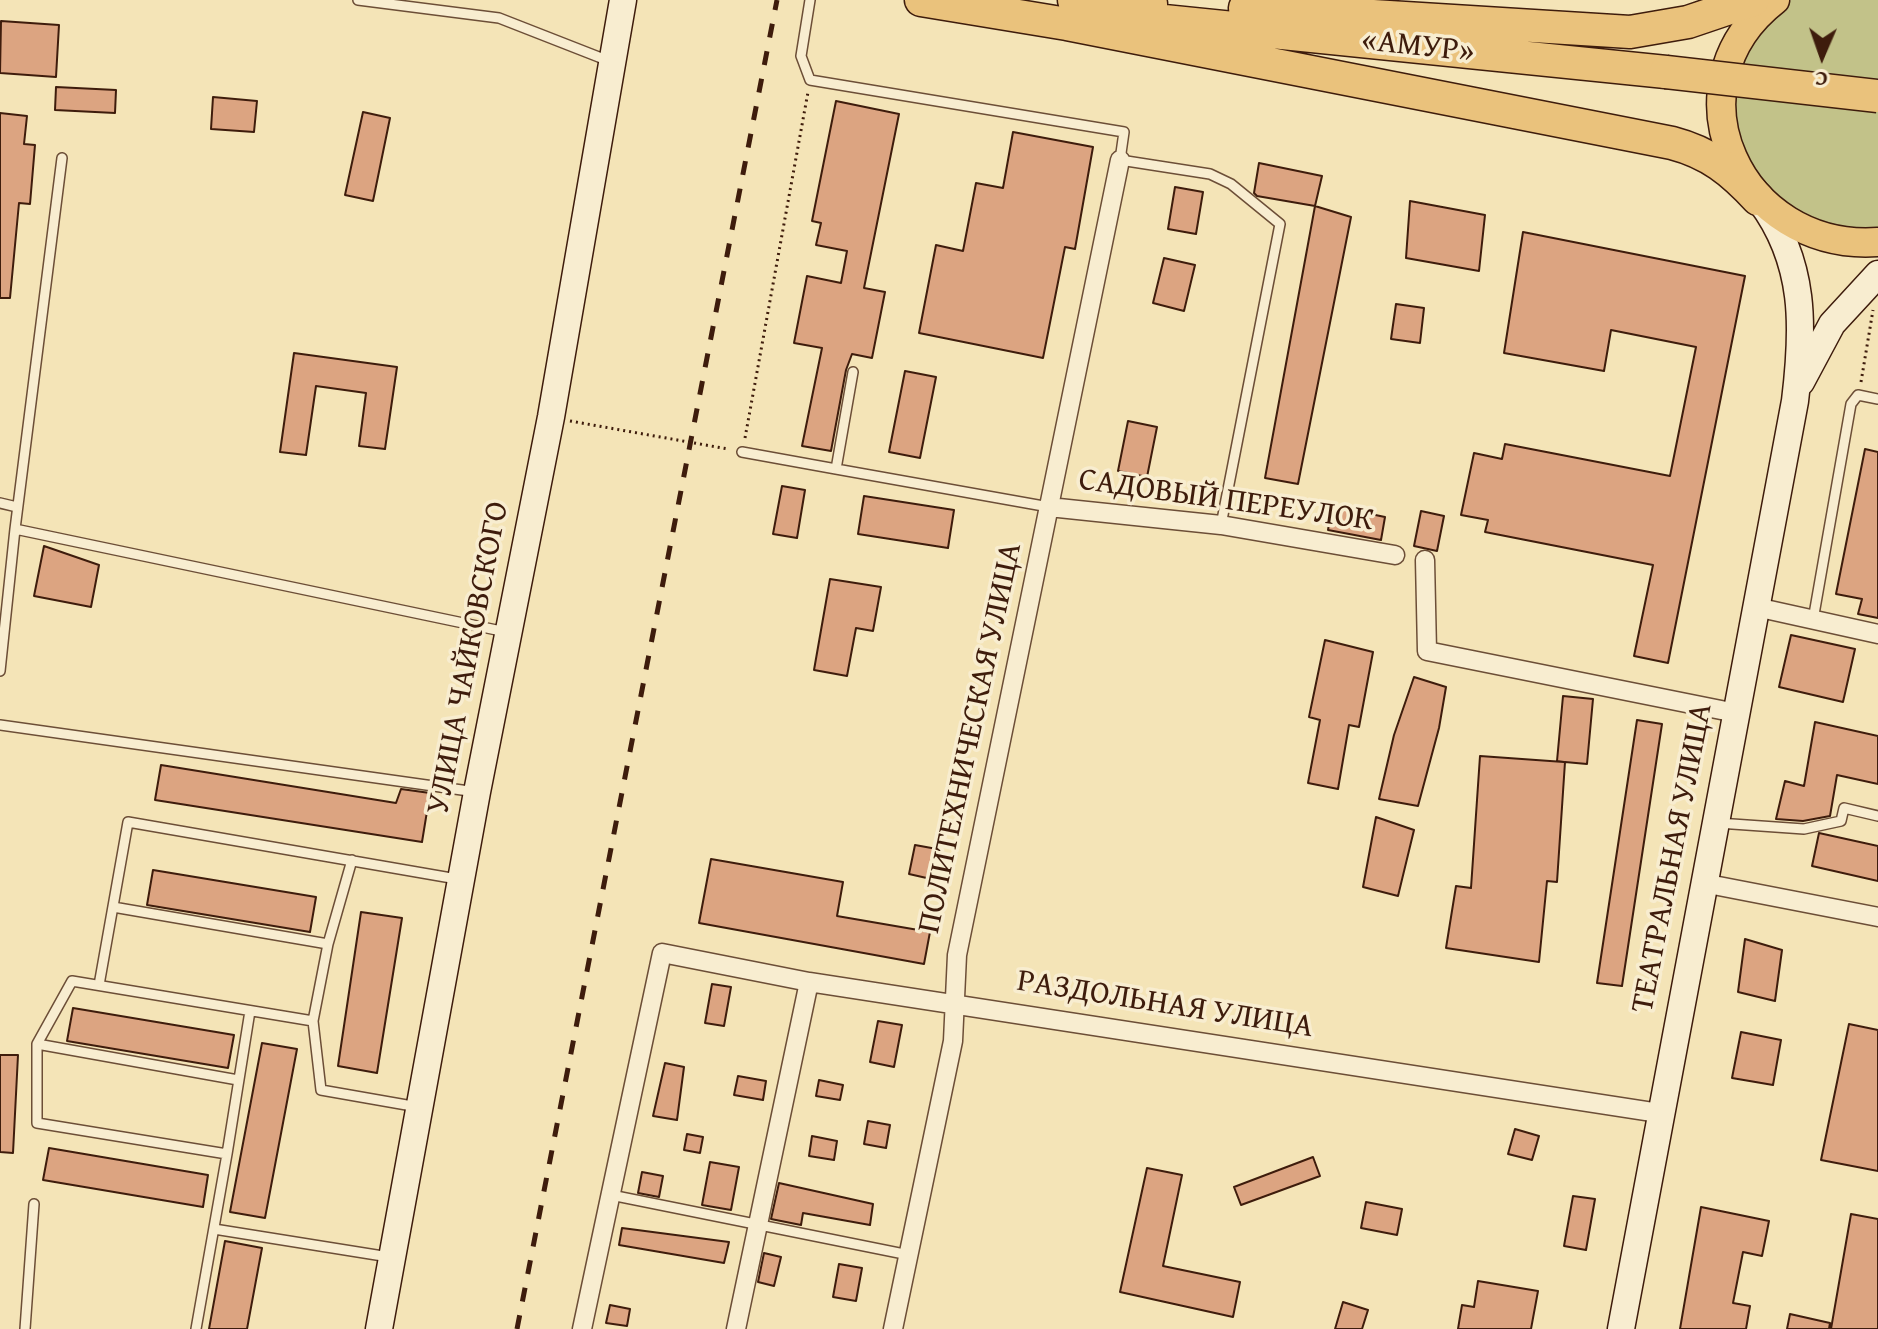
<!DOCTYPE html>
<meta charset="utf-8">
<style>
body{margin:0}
#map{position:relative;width:1878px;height:1329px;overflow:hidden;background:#f4e4b7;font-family:"Gentium Book Plus",serif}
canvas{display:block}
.north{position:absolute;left:1782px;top:16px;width:80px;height:80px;-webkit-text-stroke:6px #f8edd0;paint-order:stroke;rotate:182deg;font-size:22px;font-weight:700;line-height:32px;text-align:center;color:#3e1c0c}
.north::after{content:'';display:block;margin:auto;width:28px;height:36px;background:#3e1c0c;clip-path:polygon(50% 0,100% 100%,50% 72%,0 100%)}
</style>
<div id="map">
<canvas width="1878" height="1329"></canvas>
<div class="north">С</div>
</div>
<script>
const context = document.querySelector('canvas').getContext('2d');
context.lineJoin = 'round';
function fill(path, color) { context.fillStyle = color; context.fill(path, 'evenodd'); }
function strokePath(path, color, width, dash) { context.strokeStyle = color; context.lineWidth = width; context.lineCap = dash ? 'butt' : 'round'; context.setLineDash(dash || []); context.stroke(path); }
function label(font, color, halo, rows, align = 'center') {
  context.font = font + ' "Gentium Book Plus",serif'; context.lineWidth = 7; context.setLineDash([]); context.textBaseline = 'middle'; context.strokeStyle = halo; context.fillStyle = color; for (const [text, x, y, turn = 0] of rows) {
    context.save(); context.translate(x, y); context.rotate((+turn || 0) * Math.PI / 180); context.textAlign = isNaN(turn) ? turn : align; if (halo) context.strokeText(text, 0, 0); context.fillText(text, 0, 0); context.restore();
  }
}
fill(new Path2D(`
 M1791,0H1878V232L1856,233L1787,210L1742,154L1732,105L1743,56L1772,15Z`), '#c2c289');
const building = new Path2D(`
 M1,21L59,25L56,77L0,73Z
 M56,87L116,90L115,113L55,110Z
 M213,97L257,101L254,132L211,129Z
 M836,101L899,114L864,288L885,292L872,358L852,354L846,370L831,451L802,446L822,348L794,343L807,276L841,283L847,251L816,245L821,223L812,221Z
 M363,112L390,118L373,201L345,195Z
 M0,113L27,116L24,144L35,145L30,204L19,203L10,298H0Z
 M1013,132L1093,147L1075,249L1065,247L1043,358L919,333L936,245L963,251L976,183L1003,188Z
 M1259,163L1322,176L1315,206L1257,196L1254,193Z
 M1175,187L1203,192L1196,234L1168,229Z
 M1410,201L1485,215L1479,271L1406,258Z
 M1315,206L1351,217L1298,484L1265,478Z
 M1523,232L1745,276L1668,663L1634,656L1653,565L1485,532L1488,520L1461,515L1474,453L1502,459L1505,444L1670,476L1696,347L1611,330L1604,371L1504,353Z
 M1164,258L1195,265L1184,311L1153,303Z
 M1396,304L1424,308L1420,343L1391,339Z
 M294,353L397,367L385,449L359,446L366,393L316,386L306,455L280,452Z
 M905,371L936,377L920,458L889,452Z
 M1128,421L1157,427L1147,477L1118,471Z
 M1865,449L1878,452V618L1858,614L1862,599L1836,594Z
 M782,486L805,490L797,538L773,534Z
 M864,496L954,510L948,548L858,534Z
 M1332,506L1385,517L1381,540L1328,530Z
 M1421,511L1444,516L1437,551L1414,546Z
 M44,546L99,565L91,607L34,596Z
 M830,579L881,587L873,631L856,628L847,676L814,670Z
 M1791,635L1855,649L1843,702L1779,687Z
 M1325,640L1373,652L1359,727L1349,725L1338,789L1308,783L1320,720L1309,717Z
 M1414,677L1446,687L1439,728L1418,806L1379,799L1394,735Z
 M1563,696L1593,699L1587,764L1565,762L1557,882L1547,881L1539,962L1446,948L1456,886L1471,888L1480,756L1564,762L1557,761Z
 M1637,720L1662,724L1622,986L1597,983Z
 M1815,722L1878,736V784L1837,775L1830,816L1803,821L1776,819L1785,781L1804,786Z
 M161,765L396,803L401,789L430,793L422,842L155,800Z
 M1376,817L1414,830L1398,896L1363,887Z
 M1819,833L1878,846V881L1812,866Z
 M915,845L937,849L931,879L909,874Z
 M711,859L843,882L837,916L930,932L924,964L699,923Z
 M153,870L316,897L310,932L147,905Z
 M361,912L402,918L377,1073L338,1066Z
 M1745,939L1782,950L1775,1001L1738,992Z
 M712,984L731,987L724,1026L705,1023Z
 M73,1008L234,1035L228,1068L67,1041Z
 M878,1021L902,1025L894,1067L870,1062Z
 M1849,1024L1878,1030V1171L1821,1160Z
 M1741,1032L1781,1040L1773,1085L1732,1078Z
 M262,1043L297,1049L265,1218L230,1212Z
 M0,1055H18L13,1153L0,1152Z
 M665,1063L684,1067L677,1120L653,1116Z
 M738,1076L766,1081L763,1100L734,1095Z
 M819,1080L843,1085L840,1100L816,1096Z
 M868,1121L890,1125L886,1148L864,1144Z
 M1515,1129L1539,1136L1532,1160L1508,1154Z
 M687,1134L703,1137L700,1153L684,1150Z
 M812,1136L837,1141L834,1160L809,1156Z
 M49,1148L208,1175L203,1207L43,1180Z
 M1313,1157L1320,1176L1241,1205L1234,1187Z
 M710,1162L739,1167L731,1210L702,1205Z
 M1147,1168L1182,1175L1163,1266L1240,1282L1233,1317L1120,1292Z
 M642,1172L663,1176L659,1197L638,1193Z
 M779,1183L873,1204L870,1225L803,1213L801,1225L771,1219Z
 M1573,1196L1595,1199L1586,1250L1564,1246Z
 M1366,1202L1402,1209L1397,1235L1361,1228Z
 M1701,1207L1769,1221L1762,1256L1743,1252L1733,1303L1750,1306L1746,1329H1680Z
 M1851,1214L1878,1219V1329H1831Z
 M622,1228L729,1242L724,1263L619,1245Z
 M225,1241L262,1248L247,1329H209Z
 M764,1253L781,1257L774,1286L758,1282Z
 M839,1264L862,1268L856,1301L833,1297Z
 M1478,1281L1538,1291L1531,1329H1458L1462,1305L1474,1307Z
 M1343,1302L1368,1310L1362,1329H1335Z
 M610,1305L630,1309L627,1326L606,1323Z
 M1790,1314L1830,1323L1829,1329H1787Z`);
fill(building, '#dca481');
strokePath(building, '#3e1c0c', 2);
const lane = new Path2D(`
 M358,0L499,18L609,61
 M810,0L801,56L810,80L1124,132L1120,160L1210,174L1231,184L1280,224L1221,525
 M62,158L15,529L506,632
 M853,372L836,469L1049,507
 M742,452L836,469
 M0,503L17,507
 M1813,620L1851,404L1858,395L1878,399
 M0,671L15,529
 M0,725L476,792
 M1718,823L1804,829L1841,821L1844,808L1878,816
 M352,860L328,944L313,1021L321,1090L418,1107
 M113,907L328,944
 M99,985L128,822L457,879
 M37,1044V1123L227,1154L196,1329
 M238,1080L37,1044L72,981L313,1021
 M227,1154L250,1011
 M611,1195L909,1255
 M214,1229L389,1257
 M25,1329L34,1204`);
const street = new Path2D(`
 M1049,507L1221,525L1395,555
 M1425,560L1427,651L1736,713
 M1756,607L1878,634
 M1703,883L1878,917
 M582,1329L662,953L809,982L1659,1113
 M736,1329L809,982
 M893,1329L953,1041L957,955L1120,160`);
const secondary = new Path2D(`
 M1801,382L1832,324L1878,274
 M379,1329L477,792L551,417L623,0
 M1621,1329L1795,401C1804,328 1806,262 1760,201`);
const primary = new Path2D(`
 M1775,0C1663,87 1740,252 1878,242`);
const highway = new Path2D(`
 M921,0L1067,24L1672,143C1710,153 1732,171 1758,199
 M1074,0L1151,4
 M1245,8L1630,32L1688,22L1753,0
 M1125,17L1666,72`);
strokePath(lane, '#6c4e37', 12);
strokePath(street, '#6c4e37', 21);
strokePath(secondary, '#3e1c0c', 29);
strokePath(primary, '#3e1c0c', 31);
strokePath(highway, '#3e1c0c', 35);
strokePath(new Path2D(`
 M1861,382L1873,310
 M570,421L728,449
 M745,438L808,92`), '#3e1c0c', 3, [2, 4]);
strokePath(lane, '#f8edd0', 9);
strokePath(street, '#f8edd0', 18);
strokePath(secondary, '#f8edd0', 26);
strokePath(primary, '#eac27c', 28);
strokePath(highway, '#eac27c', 32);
strokePath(new Path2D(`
 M517,1329L777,0`), '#3e1c0c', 5, [14, 14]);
const highwayBridge = new Path2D(`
 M1666,72L1878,96`);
strokePath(highwayBridge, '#3e1c0c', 35, []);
strokePath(highwayBridge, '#eac27c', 32);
label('32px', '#3e1c0c', '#f8edd0', [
 ["«АМУР»",1418,47,6],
 ["САДОВЫЙ ПЕРЕУЛОК",1226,501,8],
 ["УЛИЦА ЧАЙКОВСКОГО",469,658,-79],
 ["ПОЛИТЕХНИЧЕСКАЯ УЛИЦА",971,738,-78],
 ["ТЕАТРАЛЬНАЯ УЛИЦА",1673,858,-79],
 ["РАЗДОЛЬНАЯ УЛИЦА",1165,1005,9]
]);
</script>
